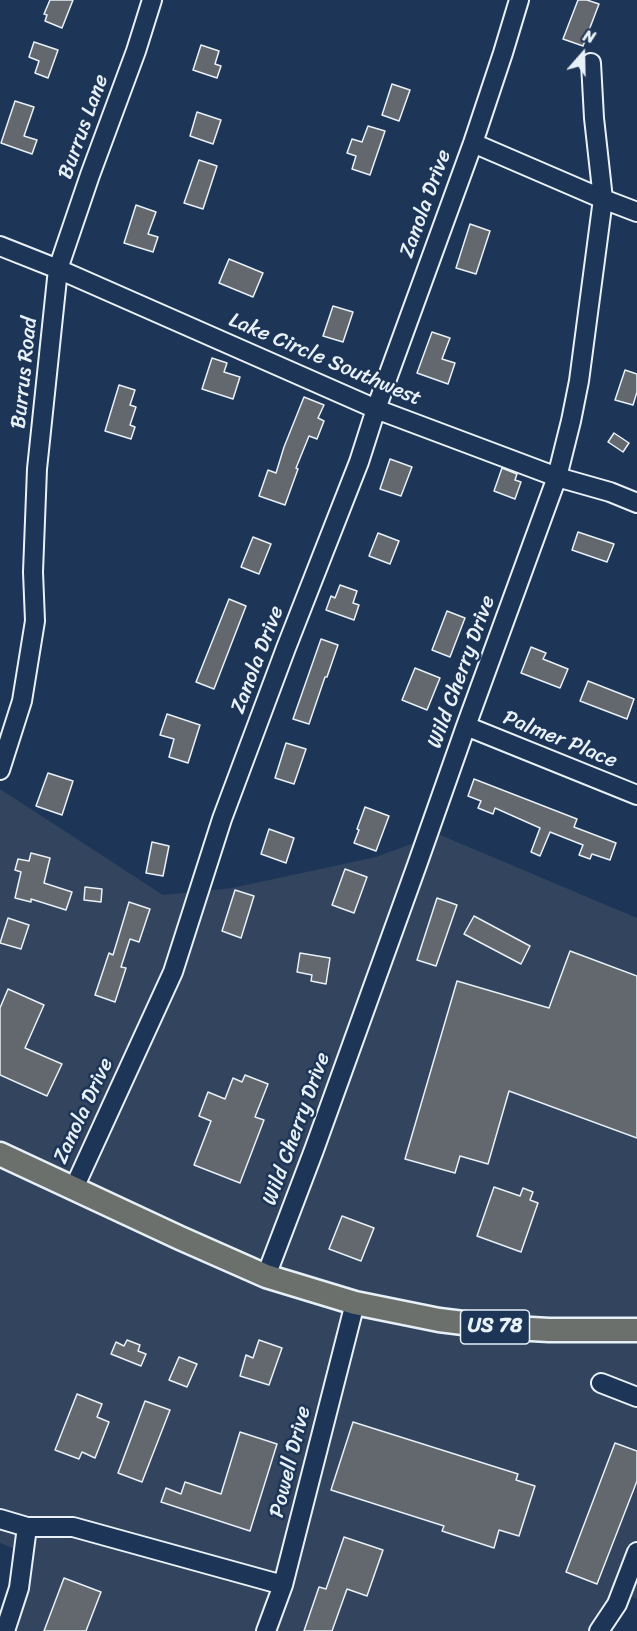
<!DOCTYPE html>
<style>
body{margin:0}
#map{position:relative;width:637px;height:1631px;overflow:hidden;background:#1d3557;font-family:Sriracha,sans-serif}
canvas{display:block}
.north{position:absolute;left:553px;top:24px;width:60px;height:60px;-webkit-text-stroke:4px #1d3557;paint-order:stroke;rotate:20deg;font-size:16px;font-weight:700;line-height:24px;text-align:center;color:#e8f1f8}
.north::after{content:'';display:block;margin:auto;width:21px;height:27px;background:#e8f1f8;clip-path:polygon(50% 0,100% 100%,50% 72%,0 100%)}
</style>
<div id="map">
<canvas width="637" height="1631"></canvas>
<div class="north">N</div>
</div>
<script>
const context = document.querySelector('canvas').getContext('2d');
context.lineJoin = 'round';
function fill(path, color) { context.fillStyle = color; context.fill(path, 'evenodd'); }
function strokePath(path, color, width, dash) { context.strokeStyle = color; context.lineWidth = width; context.lineCap = dash ? 'butt' : 'round'; context.setLineDash(dash || []); context.stroke(path); }
function label(font, color, halo, rows, align = 'center') {
  context.font = font + ' Sriracha,sans-serif'; context.lineWidth = 5; context.setLineDash([]); context.textBaseline = 'middle'; context.strokeStyle = halo; context.fillStyle = color; for (const [text, x, y, turn = 0] of rows) {
    context.save(); context.translate(x, y); context.rotate((+turn || 0) * Math.PI / 180); context.textAlign = isNaN(turn) ? turn : align; if (halo) context.strokeText(text, 0, 0); context.fillText(text, 0, 0); context.restore();
  }
}
fill(new Path2D(`
 M0,789L163,895L232,888L376,857L438,834L637,918V1599L614,1590L596,1631H3L33,1556L0,1543Z`), '#32445e');
const building = new Path2D(`
 M50,0H73L62,28L45,21L47,15L44,14Z
 M578,0H587L599,4L583,46L563,39Z
 M34,42L58,50L48,78L35,73L39,61L29,57Z
 M201,45L219,51L215,64L221,66L217,78L193,70Z
 M392,84L410,90L399,121L382,115Z
 M15,101L34,107L24,136L37,140L32,154L1,143Z
 M197,112L221,120L213,144L190,136Z
 M368,126L385,131L370,175L352,169L356,156L347,153L352,139L362,142Z
 M199,160L217,166L203,209L184,203Z
 M136,205L156,212L148,234L158,237L153,252L124,243Z
 M470,224L490,231L476,274L456,268Z
 M229,259L263,273L253,297L219,283Z
 M333,306L353,312L343,342L323,336Z
 M432,332L450,338L442,359L455,363L448,384L417,373Z
 M212,358L227,363L224,372L240,377L233,399L202,389Z
 M625,370L637,374V392L633,405L615,400Z
 M119,385L135,390L130,405L136,407L130,425L135,427L131,439L105,431Z
 M304,397L324,405L318,418L324,421L317,439L309,436L296,468L298,469L285,505L259,496L268,470L276,473L284,447Z
 M614,433L629,443L623,452L608,442Z
 M390,459L412,467L401,496L380,489Z
 M502,468L517,474L515,480L521,482L515,499L494,491Z
 M578,532L614,544L607,562L572,550Z
 M378,533L399,541L390,564L369,556Z
 M253,537L271,544L259,574L241,567Z
 M340,585L357,591L353,603L359,605L354,620L326,610L331,596L335,598Z
 M229,599L246,606L214,689L196,682Z
 M447,611L465,618L450,657L432,650Z
 M321,639L338,645L327,677H325L309,724L293,719Z
 M531,647L546,653L543,659L568,669L560,688L521,673Z
 M415,668L440,678L427,710L402,700Z
 M588,681L634,699L627,719L580,701Z
 M167,714L200,725L188,763L169,757L174,739L160,735Z
 M286,743L306,749L294,784L275,778Z
 M48,773L73,781L62,815L36,806Z
 M474,779L577,819L574,827L616,843L610,860L592,854L590,859L579,855L583,845L550,832L540,856L531,852L540,828L495,808L493,814L478,808L481,801L468,796Z
 M365,807L389,816L376,851L354,843L359,830L357,829Z
 M269,829L294,838L286,863L261,854Z
 M152,842L169,846L163,876L146,873Z
 M31,853L50,858L44,883L72,892L66,910L31,899V902L15,898L21,872L15,870L18,859L29,861Z
 M345,869L367,877L354,913L332,905Z
 M85,887L102,889L101,902L84,900Z
 M235,890L254,896L241,938L222,931Z
 M437,898L457,905L436,966L417,960Z
 M129,902L150,909L139,942L130,939L121,967L126,968L115,1002L95,995L109,953L113,955Z
 M474,916L530,946L521,964L464,934Z
 M8,918L29,925L21,949L0,943Z
 M570,951L637,976V1138L509,1091L488,1164L460,1156L455,1173L405,1159L457,981L549,1008Z
 M300,953L330,958L326,984L311,981L312,975L297,972Z
 M8,989L44,1005L25,1048L62,1064L47,1096L0,1075V1008Z
 M245,1075L268,1084L255,1117L264,1120L240,1183L194,1165L211,1121L199,1116L208,1092L225,1099L233,1078L242,1082Z
 M494,1187L520,1196L523,1188L533,1192L530,1200L538,1203L521,1252L477,1236Z
 M342,1216L374,1228L361,1261L329,1249Z
 M127,1340L140,1345L138,1351L146,1354L141,1366L111,1354L116,1342L124,1346Z
 M259,1340L282,1348L269,1385L240,1376L246,1355L253,1358Z
 M179,1357L197,1364L187,1387L169,1380Z
 M77,1394L102,1404L97,1417L109,1422L95,1458L82,1452L79,1459L55,1450Z
 M145,1401L170,1410L142,1482L118,1473Z
 M353,1422L518,1474L516,1480L535,1486L519,1536L499,1530L494,1548L442,1531L444,1526L331,1490Z
 M240,1432L277,1444L250,1531L161,1502L166,1488L181,1494L185,1482L221,1494Z
 M615,1443L637,1451V1481L597,1584L566,1572Z
 M344,1537L383,1550L367,1596L347,1589L332,1631H304L319,1587L326,1589Z
 M64,1578L101,1592L86,1631H44Z`);
fill(building, '#63676e');
strokePath(building, '#e8f1f8', 1.5);
const minor = new Path2D(`
 M473,143L603,199L637,212
 M0,246L58,269L376,409L557,477L610,492L637,503
 M466,726L637,795
 M0,770L22,701L35,621L33,572L37,469L58,269L90,175L136,51L152,0
 M74,1188L173,972L222,819L286,648L359,462L376,409L473,143L503,53L519,0
 M266,1276L314,1150L417,865L466,726L557,477L571,421L579,381L603,199L594,118L591,63
 M601,1383L637,1397
 M0,1519L27,1527H73L283,1585
 M5,1631L19,1588L27,1527
 M266,1631L283,1585L355,1303
 M599,1631L617,1604L637,1552`);
const major = new Path2D(`
 M0,1154L180,1238L266,1276L355,1303L439,1320L496,1327L549,1330H637`);
strokePath(minor, '#e8f1f8', 22);
strokePath(major, '#e8f1f8', 27);
strokePath(minor, '#1d3557', 18);
strokePath(major, '#6c706d', 22);
for (const [x, y, w] of [
 [495,1327,69]
]) { const box = new Path2D(); box.roundRect(x - w / 2, y - 17, w, 34, 4.5); context.fillStyle = '#1d3557'; context.fill(box); strokePath(box, '#e8f1f8', 1.5); }
label('bold 20px', '#e8f1f8', null, [
 ["US 78",495,1327]
]);
label('21px', '#e8f1f8', '#1d3557', [
 ["Burrus Lane",84,127,-70],
 ["Zanola Drive",426,204,-70],
 ["Lake Circle Southwest",325,360,23],
 ["Burrus Road",25,373,-84],
 ["Zanola Drive",258,660,-69],
 ["Wild Cherry Drive",462,672,-70],
 ["Palmer Place",560,740,22],
 ["Zanola Drive",84,1111,-65],
 ["Wild Cherry Drive",297,1129,-70],
 ["Powell Drive",291,1462,-76]
]);
</script>
